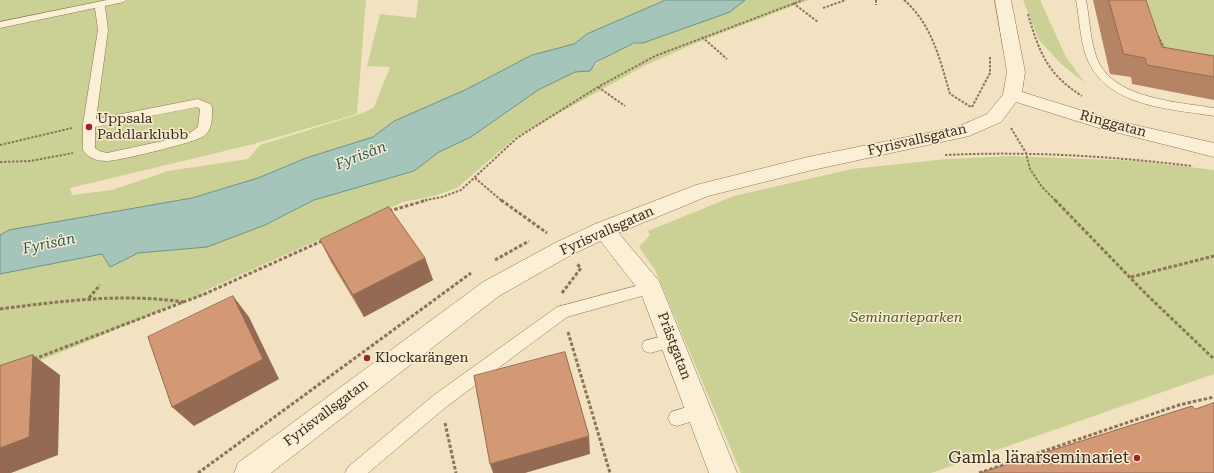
<!DOCTYPE html>
<meta charset="utf-8">
<style>
body{margin:0}
canvas{display:block;background:#f2e2c2}
</style>
<canvas width="1214" height="473"></canvas>
<script>
const context = document.querySelector('canvas').getContext('2d');
context.lineJoin = 'round';
function fill(path, color) { context.fillStyle = color; context.fill(path, 'evenodd'); }
function strokePath(path, color, width, dash) { context.strokeStyle = color; context.lineWidth = width; context.lineCap = dash ? 'butt' : 'round'; context.setLineDash(dash || []); context.stroke(path); }
function label(font, color, halo, rows, align = 'center') {
  context.font = font + ' "Roboto Serif",serif'; context.lineWidth = 3; context.setLineDash([]); context.textBaseline = 'middle'; context.strokeStyle = halo; context.fillStyle = color; for (const [text, x, y, turn = 0] of rows) {
    context.save(); context.translate(x, y); context.rotate((+turn || 0) * Math.PI / 180); context.textAlign = isNaN(turn) ? turn : align; if (halo) context.strokeText(text, 0, 0); context.fillText(text, 0, 0); context.restore();
  }
}
fill(new Path2D(`
 M0,0H366L357,114L254,144L70,188L72,195L112,190L168,171L248,159L260,145L363,113L374,107L390,67L367,66L380,14L416,18L418,0H666L587,34L574,44L532,55L465,90L394,121L373,137L306,158L258,178L192,198L9,230L0,235Z
 M745,0H809L696,43L644,66L516,137L457,188L434,196L403,202L200,293L211,295C188,295 158,312 137,321C91,340 46,359 0,375V274L102,254L110,267L138,253L207,247L265,225L314,200L414,171L439,152L471,137L538,90L575,72L590,71C599,58 627,43 643,43L729,12Z
 M1023,0H1040L1066,57L1085,83L1061,64L1039,40Z
 M1147,0H1214V64L1165,56Z
 M1011,156L1139,161L1214,170V374L931,473H741L655,270L639,247L650,235L648,231L734,196L852,169L947,159Z`), '#cbd195');
const water = new Path2D(`
 M666,0H745L730,12L643,43H634L596,62L590,71L575,72L538,90L471,137L439,152L414,171L314,200L265,225L207,247L138,253L110,267L102,254L0,274V235L9,230L192,198L258,178L306,158L373,137L394,121L465,90L532,55L574,44L587,34Z`);
fill(water, '#a5c4ba');
strokePath(water, '#6a9388', 1);
const service = new Path2D(`
 M107,0H126L124,2L105,6L108,30L96,119L198,99L210,104L212,107C212,117 213,129 204,136C197,142 118,161 107,161C97,161 88,158 83,150V124L98,30L95,8L0,28V22ZM197,107L200,109L198,127L186,136L107,153L99,151L95,148V127Z
 M1076,0H1086C1090,20 1090,44 1099,63C1117,99 1179,102 1214,108V116C1172,109 1110,107 1089,63C1080,45 1080,20 1076,0Z
 M651,282L656,284L658,288L656,292L567,317L446,407L368,473H345L348,467L434,395L557,307Z
 M671,334L677,336L679,341L677,346L650,353L644,351L642,346L644,341Z
 M700,403L706,405L709,411L706,417L677,426L671,424L668,418L671,412Z`);
const minor = new Path2D(`
 M603,222L611,224L659,281L737,473H709L641,293L592,230L595,224Z`);
const tertiary = new Path2D(`
 M995,0H1011L1025,72L1022,92L1109,119L1214,143V157L1099,128L1016,102L1001,122L969,136L808,171L708,196L611,236L571,255L499,296L271,473H234L238,463L483,282L555,243L595,224L696,185L808,157L957,127L987,114L1003,95L1007,72Z`);
strokePath(service, '#8d7357', 1);
strokePath(minor, '#8d7357', 1);
strokePath(tertiary, '#8d7357', 1);
strokePath(new Path2D(`
 M876,0V5
 M904,0C932,24 940,60 950,94L971,107
 M793,3L818,22
 M823,8L846,0
 M1028,14C1039,52 1047,74 1082,96
 M1158,36L1165,49
 M702,37L727,59
 M598,87L625,106
 M972,107L990,73V56
 M1011,128L1026,153L1030,169L1042,187L1056,201
 M0,145L72,128
 M945,155C1028,151 1110,156 1192,166
 M0,162L31,161L73,153
 M475,178L502,201
 M421,201L442,197L461,190L517,138L598,87L655,56L803,0`), '#8d7357', 2, [2.5, 1.5]);
strokePath(new Path2D(`
 M501,200L547,233
 M1055,200L1147,295L1214,359
 M389,211L427,200
 M495,260L529,241
 M1131,277L1214,256
 M562,293L581,268L577,264
 M89,298L100,285
 M0,309C62,301 122,293 184,302
 M568,332L610,473
 M34,359L202,295L322,241
 M445,423L456,473
 M198,473L471,273
 M979,473L1179,405L1214,397`), '#8d7357', 3, [3.5, 2]);
fill(service, '#fbefd6');
fill(minor, '#fbefd6');
fill(tertiary, '#fbefd6');
fill(new Path2D(`
 M1093,0H1146L1162,47L1214,56V100L1132,84L1131,77L1110,74Z
 M320,240L425,258L433,280L364,317L331,262Z`), '#b58465');
fill(new Path2D(`
 M425,258L433,280L364,317L353,295Z
 M233,296L249,317L279,379L194,426L172,407Z
 M33,355L60,375L58,455L11,473H0V448Z
 M589,436L590,454L525,473H493L490,464Z`), '#946b52');
const building = new Path2D(`
 M1109,0H1146L1162,47L1214,56V77L1147,65L1145,58L1124,54Z
 M389,207L425,258L353,295L320,240Z
 M233,296L263,359L172,407L148,337Z
 M565,352L589,436L490,464L474,376Z
 M33,355L29,437L0,448V366Z
 M1214,403V473H980L1192,406L1195,409Z`);
fill(building, '#d39975');
strokePath(building, '#946b52', 1);
for (const [x, y, r, color] of [
 [89,127,4,"#a12226"],
 [367,358,4,"#a12226"],
 [1137,458,4,"#a12226"]
]) { const dot = new Path2D(); dot.arc(x, y, r, 0, 2 * Math.PI); context.fillStyle = color; context.fill(dot); strokePath(dot, '#f8ecd2', 1.5); }
label('14px', '#3c2b1d', '#f8ecd2', [
 ["Uppsala",97,119],
 ["Paddlarklubb",97,135],
 ["Klockarängen",375,358]
], 'left');
label('14px', '#3c2b1d', '#f8ecd2', [
 ["Ringgatan",1113,124,15],
 ["Fyrisvallsgatan",917,140,-13],
 ["Fyrisvallsgatan",607,231,-24],
 ["Prästgatan",674,346,69],
 ["Fyrisvallsgatan",326,413,-37]
]);
label('italic 14px', '#4d5a22', '#f8ecd2', [
 ["Seminarieparken",906,318]
]);
label('italic 15px', '#2b5d58', '#f8ecd2', [
 ["Fyrisån",361,156,-21],
 ["Fyrisån",49,244,-12]
]);
label('17px', '#3c2b1d', '#f8ecd2', [
 ["Gamla lärarseminariet",1129,458]
], 'right');
</script>
